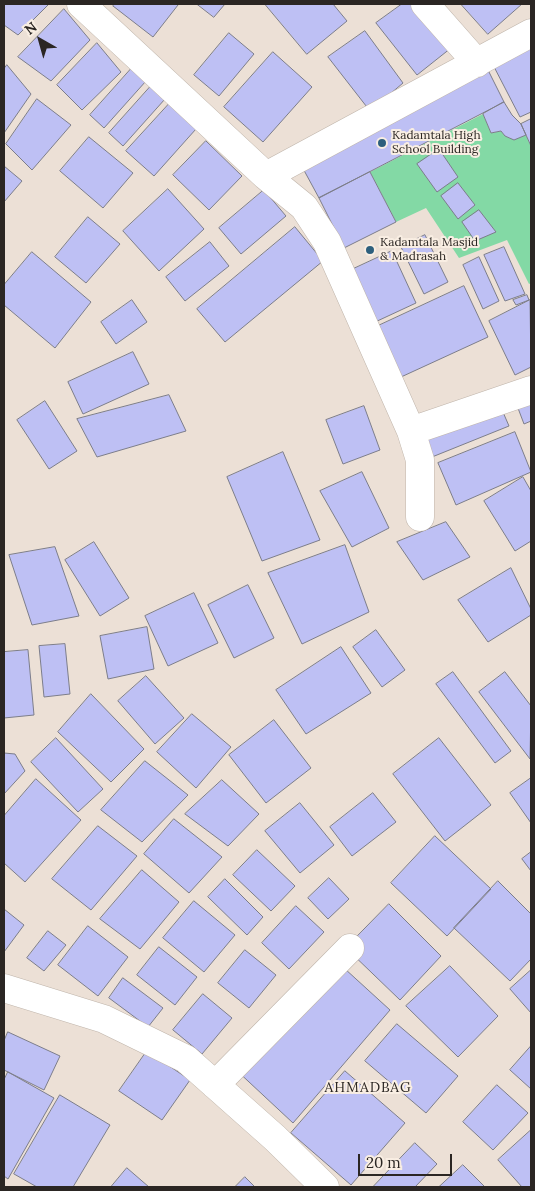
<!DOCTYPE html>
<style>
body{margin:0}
#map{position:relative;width:535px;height:1191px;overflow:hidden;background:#ece0d6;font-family:Lora,serif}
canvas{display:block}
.frame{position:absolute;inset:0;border:5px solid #2b2623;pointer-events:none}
.north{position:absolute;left:15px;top:15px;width:50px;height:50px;-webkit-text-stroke:4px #f9eee3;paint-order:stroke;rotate:322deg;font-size:14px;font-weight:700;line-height:20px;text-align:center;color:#2b2623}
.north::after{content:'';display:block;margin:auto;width:18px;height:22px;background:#2b2623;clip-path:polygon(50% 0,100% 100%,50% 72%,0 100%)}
.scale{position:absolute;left:358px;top:1154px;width:94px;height:22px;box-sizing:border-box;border:2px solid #2b2623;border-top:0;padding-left:6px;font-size:15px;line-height:18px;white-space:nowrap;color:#2b2623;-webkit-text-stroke:4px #f9eee3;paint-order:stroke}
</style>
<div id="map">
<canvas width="535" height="1191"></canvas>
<div class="frame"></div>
<div class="north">N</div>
<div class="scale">20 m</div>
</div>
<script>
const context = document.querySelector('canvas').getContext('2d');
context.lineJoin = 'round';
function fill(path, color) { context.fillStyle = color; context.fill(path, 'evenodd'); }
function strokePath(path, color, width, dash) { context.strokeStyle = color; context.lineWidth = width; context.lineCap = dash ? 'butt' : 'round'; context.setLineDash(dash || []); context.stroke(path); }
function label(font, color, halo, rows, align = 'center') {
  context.font = font + ' Lora,serif'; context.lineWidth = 4; context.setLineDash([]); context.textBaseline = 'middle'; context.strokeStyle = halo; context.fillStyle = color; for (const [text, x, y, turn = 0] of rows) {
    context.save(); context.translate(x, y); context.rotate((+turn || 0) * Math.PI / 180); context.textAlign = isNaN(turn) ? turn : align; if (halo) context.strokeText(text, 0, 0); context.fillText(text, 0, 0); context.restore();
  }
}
fill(new Path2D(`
 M483,114L491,133L501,131C509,141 516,139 526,135L531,146V283L529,284L507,240L459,258L426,208L396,222L370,172Z`), '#83d9a5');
const building = new Path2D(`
 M4,4H49L18,35L4,25Z
 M115,4H176L178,5L153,37L113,6Z
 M197,4H225L214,17Z
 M265,4H333L347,21L307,54Z
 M402,4H418L451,48L417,75L376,23Z
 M461,4H522L488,34Z
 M64,9L90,40L51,81L18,57Z
 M365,31L403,83L370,111L328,57Z
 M229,33L254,54L219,96L194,75Z
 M531,41V112L520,117L491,61Z
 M97,43L121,72L82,110L57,85Z
 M273,52L312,87L263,142L224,107Z
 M7,65L31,94L4,133V69Z
 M486,66L504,102L319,198L300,163Z
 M131,69L146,81L104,128L90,115Z
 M151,86L165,99L123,146L109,133Z
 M37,99L71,125L32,170L6,144Z
 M504,102L512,115L521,124L526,135L514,140L505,136L501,131L491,133L483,114Z
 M169,104L196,129L154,176L126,151Z
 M531,119V146L521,124Z
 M89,137L133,173L103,208L60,171Z
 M206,141L242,176L209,210L173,175Z
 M439,149L458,177L437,192L417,164Z
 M4,166L22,181L4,202Z
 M370,172L396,222L344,248L319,198Z
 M458,183L475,205L458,219L441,196Z
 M168,189L204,229L159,271L123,231Z
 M264,190L286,216L241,254L219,228Z
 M479,210L496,232L475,241L462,222Z
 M88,217L120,244L86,283L55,257Z
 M295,227L323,261L225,342L197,309Z
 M425,235L448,282L424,294L401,247Z
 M210,242L229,266L185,301L166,277Z
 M504,247L525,294L505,301L484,255Z
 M392,251L416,303L373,323L349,271Z
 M32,252L91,302L55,348L4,305V285Z
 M479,257L499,301L483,309L463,265Z
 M464,286L488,337L401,377L378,326Z
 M527,295L529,300L516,305L513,300Z
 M132,300L147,322L116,344L101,322Z
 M530,300L531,367L515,375L489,321Z
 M133,352L149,384L83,414L68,382Z
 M531,380V421L524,424L510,387Z
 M493,389L509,426L432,457L417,420Z
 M169,395L186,431L97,457L77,419Z
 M45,401L77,451L49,469L17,420Z
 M364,406L380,450L343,464L326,420Z
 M515,432L531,472L456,505L438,463Z
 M283,452L320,540L262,561L227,477Z
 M362,472L389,528L352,547L320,491Z
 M523,477L531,491V541L515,551L484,501Z
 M446,522L470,557L423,580L397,542Z
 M94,542L129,598L100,616L65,560Z
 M345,545L369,612L302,644L268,573Z
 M55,547L79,616L32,625L9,555Z
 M511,568L531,609V615L488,642L458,600Z
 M248,585L274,638L234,658L208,605Z
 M194,593L218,643L168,666L145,616Z
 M147,627L154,669L108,679L100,636Z
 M376,630L405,670L382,687L353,647Z
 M65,644L70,694L44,697L39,646Z
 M341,647L371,693L306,734L276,690Z
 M28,650L34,715L4,718V652Z
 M453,672L511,751L495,763L436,684Z
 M505,672L531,706L530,759L479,692Z
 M146,676L184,718L155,744L118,701Z
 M91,694L144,749L111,782L58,732Z
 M192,714L231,747L196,788L157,752Z
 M274,720L311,768L266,803L229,755Z
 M56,738L103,789L78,812L31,762Z
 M439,738L491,805L445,841L393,774Z
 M4,753L15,754L25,771L4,794Z
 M145,761L188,795L142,842L101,810Z
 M531,778V823L510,793Z
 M36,779L81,820L25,882L4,863V816Z
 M222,780L259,814L228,846L185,814Z
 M373,793L396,822L352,856L330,827Z
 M300,803L334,845L300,873L265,831Z
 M174,819L222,857L189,893L144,854Z
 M98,826L137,856L91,910L52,879Z
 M435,836L491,889L447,936L391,883Z
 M257,850L295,886L271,911L233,875Z
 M531,852V871L522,859Z
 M142,870L179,902L140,949L100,919Z
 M329,878L349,899L328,919L308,898Z
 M225,879L263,917L247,935L208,897Z
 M498,881L531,914V959L510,981L454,928Z
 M194,901L235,935L204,972L163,938Z
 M389,904L441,956L400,1000L346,948Z
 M296,906L324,932L289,969L262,943Z
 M4,909L24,925L4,952Z
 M88,926L128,957L98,996L58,965Z
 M48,931L66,945L44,971L27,958Z
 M159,947L197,977L175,1005L137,975Z
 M245,950L276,975L249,1008L218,983Z
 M333,958L390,1010L293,1123L234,1068Z
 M450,966L498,1016L458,1057L406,1006Z
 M531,970V1013L510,989Z
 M123,978L163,1008L148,1027L109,998Z
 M203,994L232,1018L202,1054L173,1030Z
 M397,1024L458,1076L426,1113L365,1061Z
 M8,1032L60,1056L44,1090L4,1070V1041Z
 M531,1046V1089L510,1070Z
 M147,1051L190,1080L162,1120L119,1091Z
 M345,1071L405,1123L351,1185L291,1133Z
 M8,1072L54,1098L8,1179L4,1176V1080Z
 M497,1085L528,1113L493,1150L463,1122Z
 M60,1095L110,1125L73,1187H37L14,1174Z
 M531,1130V1187H522L498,1160Z
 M415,1143L437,1164L415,1187H373Z
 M463,1165L485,1187H439Z
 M127,1168L149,1187H111Z
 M245,1177L255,1187H235Z`);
fill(building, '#bec0f4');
strokePath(building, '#7c7d8a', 1);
const minor = new Path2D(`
 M81,4L266,176L531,33
 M425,4L477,63
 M266,176L304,207L327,242L411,431L420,460V517
 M411,431L531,390
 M4,988L104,1019L186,1059L275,1138L325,1187
 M215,1085L350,948`);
strokePath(minor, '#bfb4aa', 29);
strokePath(minor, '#fff', 28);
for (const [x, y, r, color] of [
 [382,143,5,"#2d5f7d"],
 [370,250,5,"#2d5f7d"]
]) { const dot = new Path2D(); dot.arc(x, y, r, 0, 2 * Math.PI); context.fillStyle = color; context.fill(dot); strokePath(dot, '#f9eee3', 2); }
label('12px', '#2b2623', '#f9eee3', [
 ["Kadamtala High",392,136],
 ["School Building",392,150],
 ["Kadamtala Masjid",380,243],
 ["& Madrasah",380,257]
], 'left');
context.letterSpacing = '1px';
label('14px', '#2b2623', '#f9eee3', [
 ["AHMADBAG",368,1088]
]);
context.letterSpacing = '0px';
</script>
